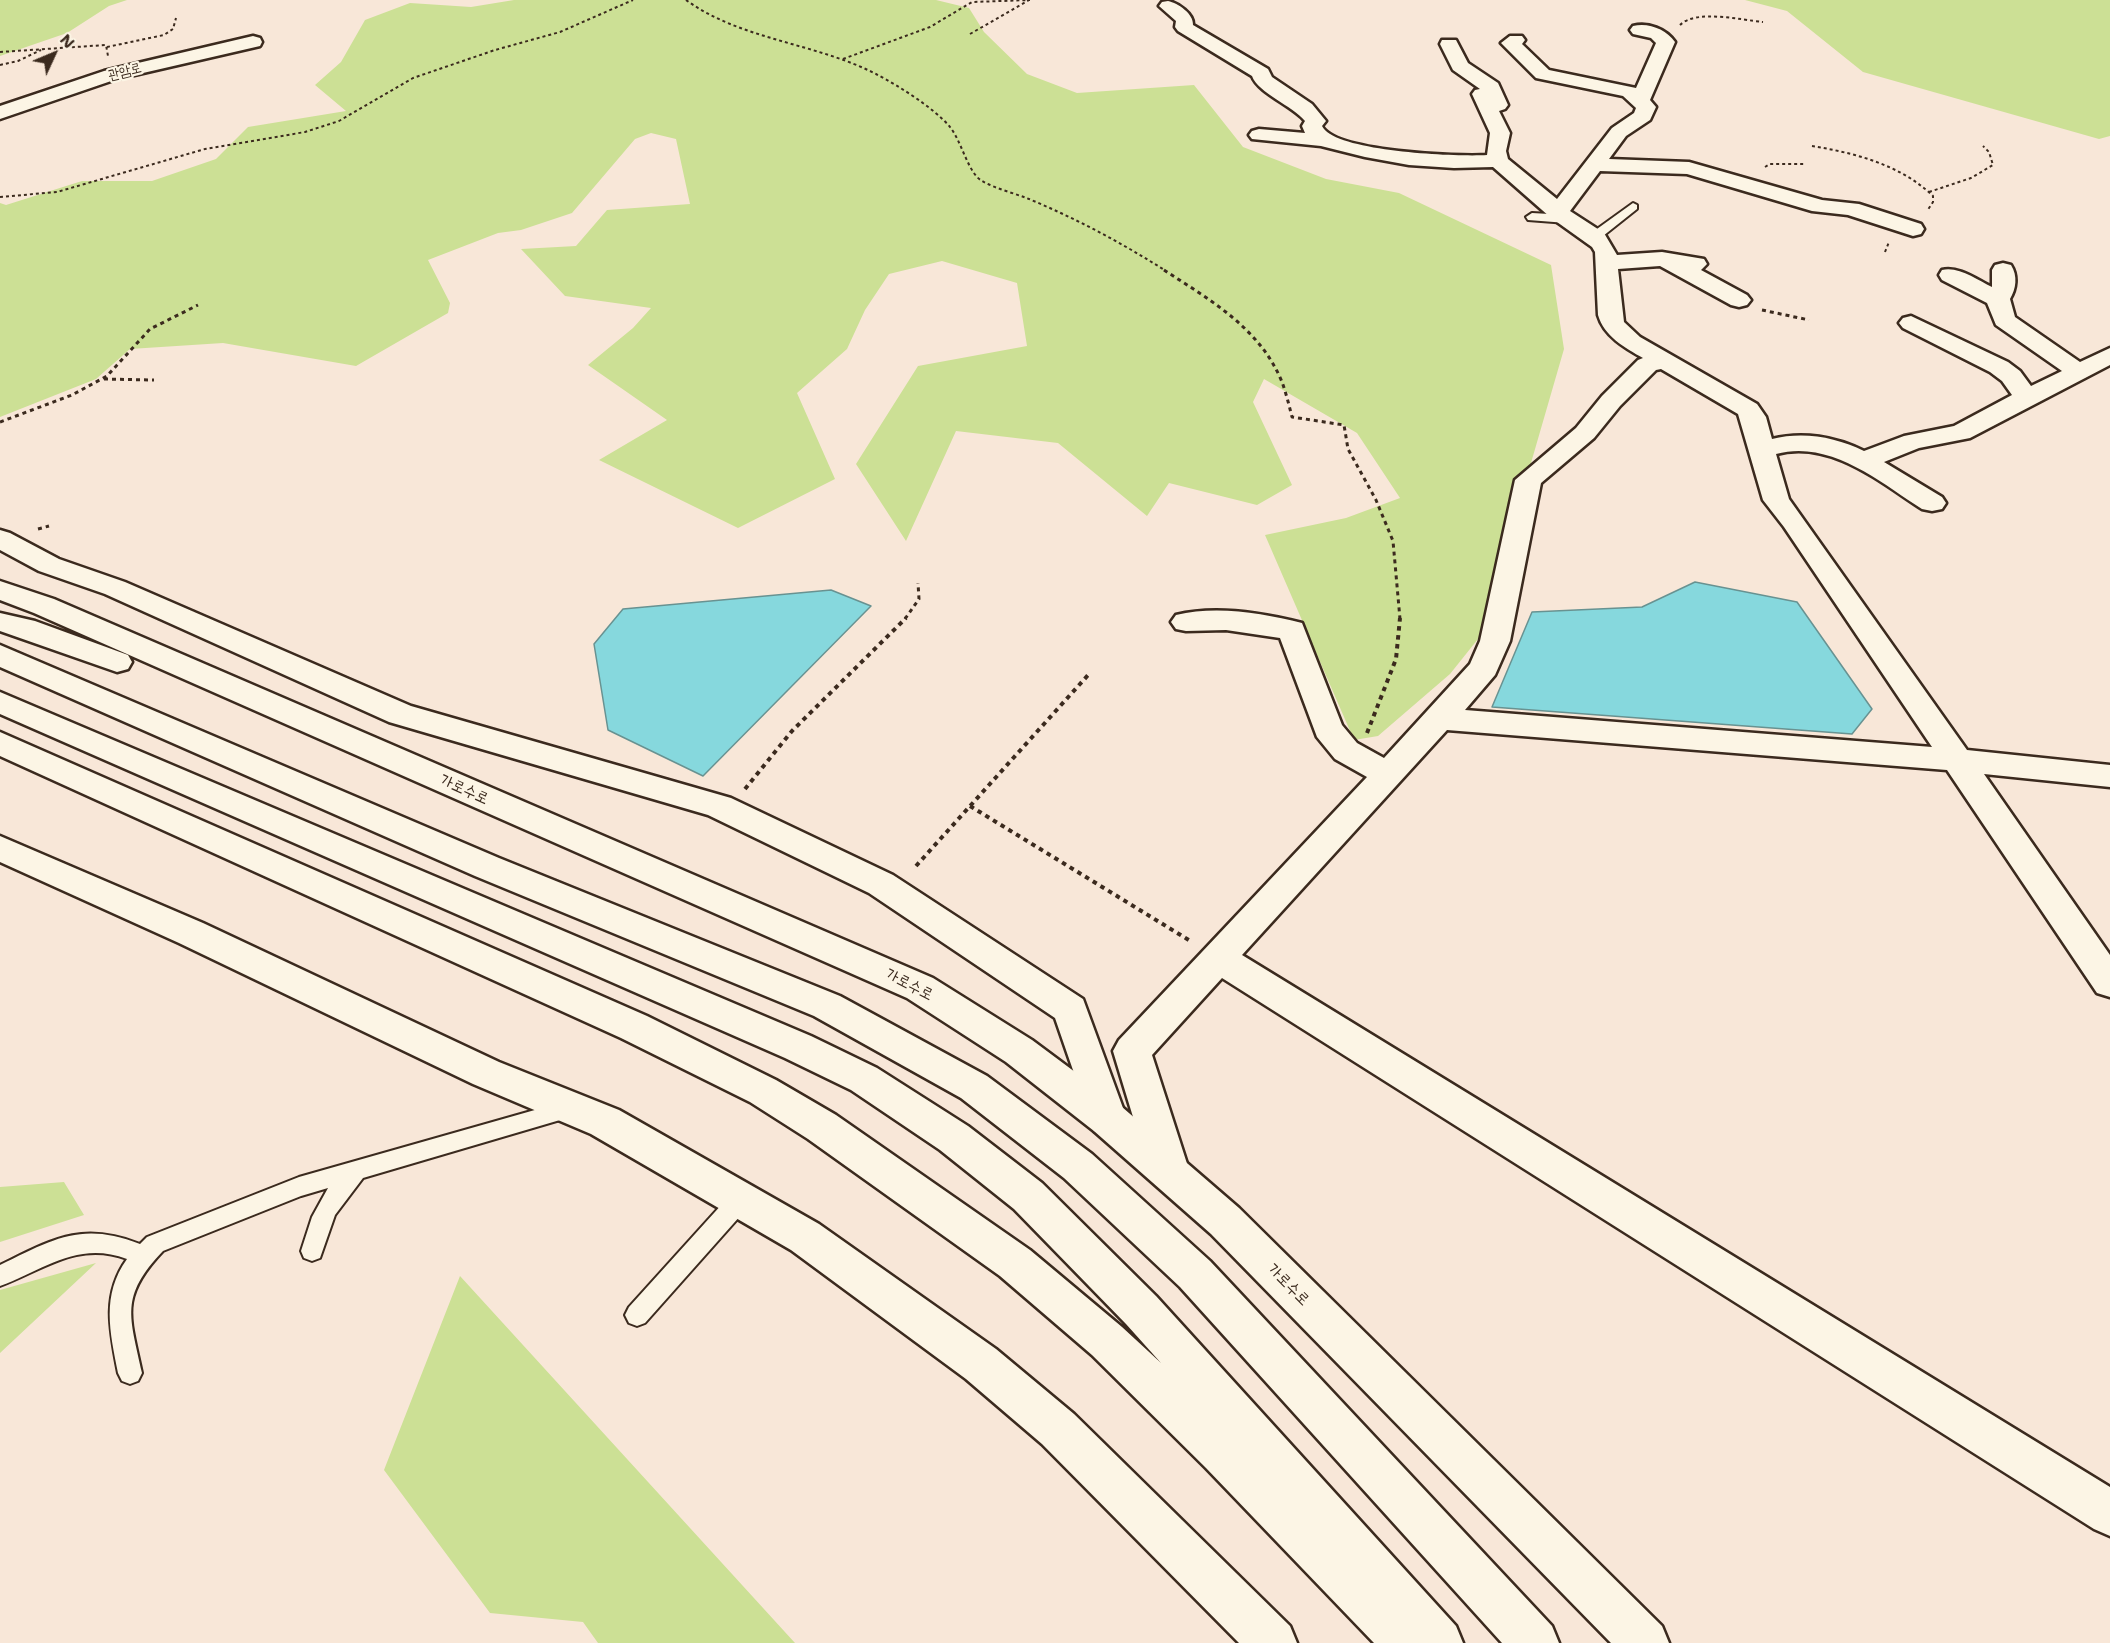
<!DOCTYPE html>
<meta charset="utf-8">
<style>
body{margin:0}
#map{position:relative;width:2110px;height:1643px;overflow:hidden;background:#f8e7d8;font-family:"Shantell Sans",sans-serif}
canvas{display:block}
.north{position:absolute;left:24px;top:24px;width:60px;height:60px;-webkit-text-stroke:4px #fcf5e5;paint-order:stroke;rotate:46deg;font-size:16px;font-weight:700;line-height:24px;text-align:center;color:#3b2a1e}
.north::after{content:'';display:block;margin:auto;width:21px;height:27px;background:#3b2a1e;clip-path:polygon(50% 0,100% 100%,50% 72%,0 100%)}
</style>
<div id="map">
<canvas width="2110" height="1643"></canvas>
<div class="north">N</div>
</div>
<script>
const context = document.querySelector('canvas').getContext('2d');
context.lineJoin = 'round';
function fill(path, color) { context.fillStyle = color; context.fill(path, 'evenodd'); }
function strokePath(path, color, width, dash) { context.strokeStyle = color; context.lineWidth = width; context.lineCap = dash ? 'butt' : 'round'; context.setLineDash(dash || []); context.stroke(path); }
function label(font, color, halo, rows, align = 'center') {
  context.font = font + ' "Shantell Sans","Poor Story",sans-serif'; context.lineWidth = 4.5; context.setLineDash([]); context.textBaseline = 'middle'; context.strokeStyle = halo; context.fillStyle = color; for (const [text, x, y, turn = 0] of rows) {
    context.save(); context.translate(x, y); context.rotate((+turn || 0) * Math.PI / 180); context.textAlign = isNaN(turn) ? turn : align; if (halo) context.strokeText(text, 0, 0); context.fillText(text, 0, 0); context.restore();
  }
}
fill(new Path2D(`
 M0,0H127L109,6L67,33L0,56Z
 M514,0H936L969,8L984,32L1027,74L1077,93L1194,85L1243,147L1326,179L1399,193L1551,265L1564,349L1522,494L1498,614L1450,674L1378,736L1354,740L1265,535L1346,518L1400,498L1357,433L1264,379L1253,402L1292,485L1257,505L1169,483L1147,516L1058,443L956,431L906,541L856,464L918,366L1027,346L1017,283L942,261L889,274L865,310L847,349L797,393L835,479L738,528L599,460L667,420L588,365L633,328L651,308L565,296L521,249L576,246L607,210L690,204L676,139L651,133L635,139L572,213L521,230L498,233L428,260L450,303L448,313L356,366L223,343L130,349L96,379L0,417V203L6,205L82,181H152L216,159L248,127L346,111L315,85L341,62L365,20L410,3L471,7Z
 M1745,0H2110V136L2099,139L1863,72L1787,11Z
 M64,1182L84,1215L0,1242V1187Z
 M96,1263L0,1353V1290Z
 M460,1276L795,1643H598L583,1622L490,1613L384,1470Z`), '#cce095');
const water = new Path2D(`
 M1695,582L1797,602L1872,709L1852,734L1492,707L1532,612L1642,607Z
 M831,590L871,606L703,776L608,730L594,644L623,609Z`);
fill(water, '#86d8dd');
strokePath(water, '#689291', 1.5);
const lane = new Path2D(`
 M1633,203L1637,205V209L1598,240H1590V234Z
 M1532,213L1567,215L1573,219L1567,223L1528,220L1526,217Z
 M570,1100L577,1103L580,1109L577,1115L363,1178L335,1215L320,1258L312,1261L304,1258L301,1251L312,1217L328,1188L301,1196L163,1251C119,1297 130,1316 142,1373L138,1381L130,1384L122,1381L118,1373C110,1332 101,1295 127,1259C78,1240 43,1270 0,1286V1265C53,1239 82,1221 140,1244L147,1237L299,1177Z
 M741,1189L749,1192L752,1199L749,1206L645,1323L637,1326L629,1323L625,1315L629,1307L733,1192Z`);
const street = new Path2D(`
 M1168,1C1178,3 1194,14 1193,25L1268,69L1272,77L1312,104L1326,121L1322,126C1334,152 1459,157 1487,155L1490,133L1472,94L1475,90L1480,89L1453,70L1440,44L1442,40H1456L1468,63L1498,83L1508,105L1505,109L1499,111L1510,133L1506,151L1508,159L1557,199L1612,128L1634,113L1636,108L1623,96L1536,78L1501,43L1510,36H1522L1525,40L1522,44L1549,70L1636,88L1656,43L1651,38L1633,34L1630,30L1633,26C1648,22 1666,29 1675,42L1650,100L1656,107L1650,120L1626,136L1609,159L1689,162L1822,200L1859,204L1921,224L1924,229L1921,234L1913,236L1848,215L1812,211L1687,174L1600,171L1570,211L1604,233L1617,255L1662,252L1704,259L1707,264L1701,270L1747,295L1751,300L1747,305L1739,307L1731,305L1660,266L1618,269L1624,322L1640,337L1757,404L1766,417L1772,439C1803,431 1836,437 1864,451L1904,436L1954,426L2012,395L2002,381L1990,372L1903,328L1899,323L1903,318L1911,316L2008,362L2020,371L2031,386L2062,371L1996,325L1987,303L1942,280L1939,275L1942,270C1959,266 1977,280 1992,287V270L1995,265L2003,263L2011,265C2018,276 2016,289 2010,299L2015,317L2080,362L2110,348V365L1970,438L1919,448L1884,462L1942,497L1946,503L1942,509L1932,511L1922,509C1880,482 1830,439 1776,454L1789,499L1967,750L2110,765V787L1984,774L2110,955V997L2097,993L1947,770L1447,730L1242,955L2110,1487V1536L2094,1529L1222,978L1152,1055L1190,1173L1184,1185L1170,1190L1156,1185L1150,1173L1113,1051L1119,1040L1367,777L1335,759L1317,737L1280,638L1226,630L1186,631L1176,629L1171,622L1176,615C1216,605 1263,613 1302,623L1342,725L1357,743L1384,758L1470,664L1480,641L1515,480L1576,428L1602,396L1638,360L1643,358C1625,348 1604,336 1598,315L1595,252L1592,247L1550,217L1493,167L1454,168L1409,165L1365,157L1321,146L1252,139L1249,135L1252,131L1259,129L1305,133L1302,126L1305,121C1293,106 1258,93 1252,76L1178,31L1175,27L1176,21L1159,6L1162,2ZM1661,369L1738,414L1763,500L1784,527L1932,747L1465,710L1495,675L1510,641L1541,483L1594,438L1620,406L1656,370Z
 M253,36L260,38L262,42L260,46L117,79L0,119V106L104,71Z
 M0,530L10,533L59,559L125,582L411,706L731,798L893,875L1083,999L1127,1119L1122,1131L1108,1135L1094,1131L1055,1018L869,893L708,815L389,722L105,594L39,571L0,550Z
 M0,836L203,923L499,1062L619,1110L819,1224L996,1349L1074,1414L1290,1626L1297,1643H1239L1042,1444L966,1379L791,1250L591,1134L473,1084L179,943L0,862Z`);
const secondary = new Path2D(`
 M0,581L54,599L933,978L1032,1040L1122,1107L1239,1208L1662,1626L1669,1643H1611L1211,1234L1094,1131L1006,1062L907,998L34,613L0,600Z
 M0,613L35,621L128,655L132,662L128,669L117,672L0,631Z
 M0,645L499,858L840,996L987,1076L1092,1154L1210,1261L1552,1626L1559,1643H1502L1180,1287L1064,1178L961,1098L814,1016L475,876L0,667Z
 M0,692L811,1036L877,1068L968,1126L1042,1183L1156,1296L1456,1626L1463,1643H1374L1206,1468L1092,1355L1000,1276L808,1139L750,1102L621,1038L0,756V732L647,1016L776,1080L836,1115L1030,1250L1122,1327L1161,1363L1126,1324L1014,1209L940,1150L851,1090L785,1058L0,714Z`);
strokePath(lane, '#3b2a1e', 4);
strokePath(street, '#3b2a1e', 5);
strokePath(secondary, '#3b2a1e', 5);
strokePath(new Path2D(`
 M686,0C741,40 816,43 876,74C899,86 934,108 950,127C962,142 968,173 982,181C996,189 1014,193 1029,199C1077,219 1122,243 1166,271
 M1680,25C1696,9 1741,20 1763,22
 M970,34L1029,0
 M107,47L164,35L173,29L176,18
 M0,52L106,45L108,56
 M843,59L930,27L972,2L1030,0
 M0,65L18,61L41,50
 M1812,146C1855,153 1901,165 1933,196V202L1927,211
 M1765,167L1770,164H1805
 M1929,192L1971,178L1993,165L1989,152L1983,146
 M0,197L57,192L205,149L305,132L339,121L413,78L495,50L560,32L633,0
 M1885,252L1889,242`), '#3b2a1e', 2, [3, 3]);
strokePath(new Path2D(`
 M1164,270C1210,300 1260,328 1282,382C1286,393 1289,405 1292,417L1344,425L1348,449L1376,500L1393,541L1400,619
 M1762,310L1809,320
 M104,379L154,380
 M0,422L72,395L107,376L150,329L198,305
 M38,529L49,526
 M905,619L919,599L918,583`), '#3b2a1e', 3, [4, 4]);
strokePath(new Path2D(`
 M1367,733L1396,659L1400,618
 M745,789L792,731L906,618
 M970,806L1192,942
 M916,866L1089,674`), '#3b2a1e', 4, [4.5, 4.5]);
fill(lane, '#fcf5e5');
fill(street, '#fcf5e5');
fill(secondary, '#fcf5e5');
label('14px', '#3b2a1e', '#fcf5e5', [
 ["관암로",125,72,-14]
]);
label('16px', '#3b2a1e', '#fcf5e5', [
 ["가로수로",464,790,24],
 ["가로수로",909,985,27],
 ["가로수로",1288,1285,45]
]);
</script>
